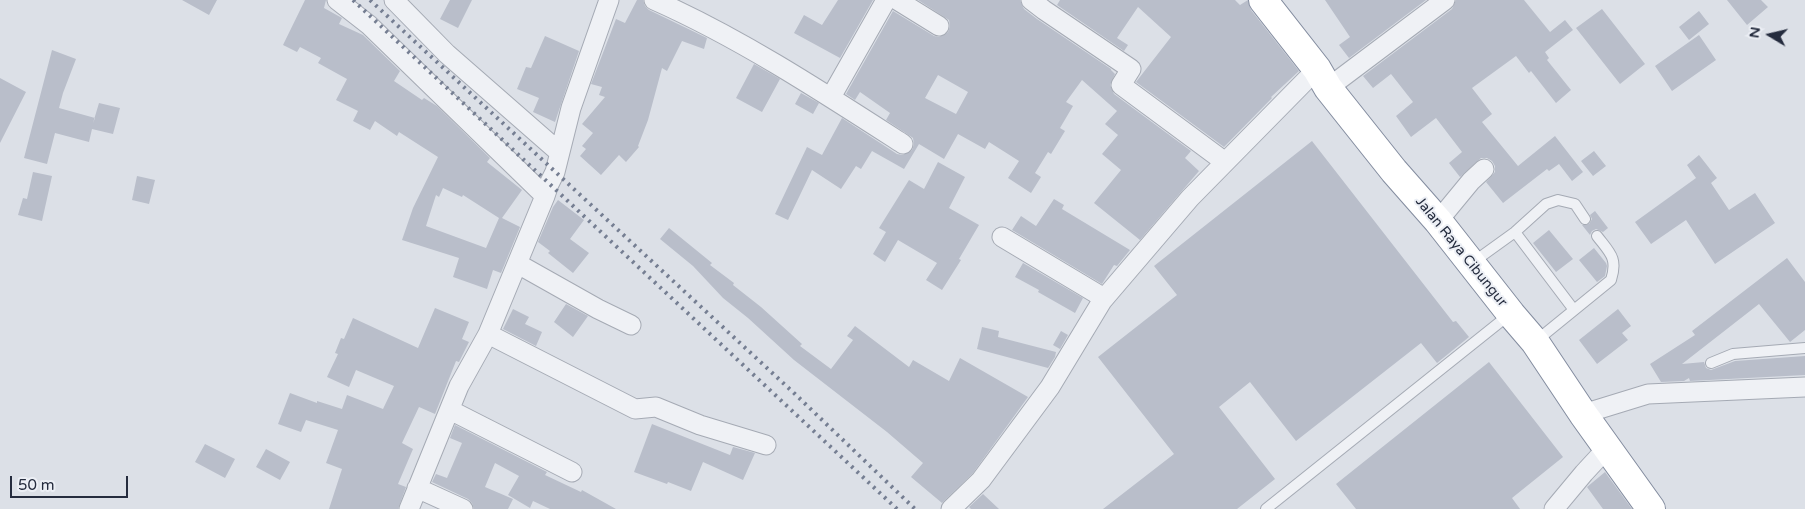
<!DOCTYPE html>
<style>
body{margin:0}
#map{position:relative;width:1805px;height:509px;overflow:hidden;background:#dce0e7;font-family:"Varela Round",sans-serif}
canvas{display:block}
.north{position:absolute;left:1745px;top:10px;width:50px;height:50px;-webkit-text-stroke:4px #eceff5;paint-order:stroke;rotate:279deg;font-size:14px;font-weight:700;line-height:20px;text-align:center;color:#252c3e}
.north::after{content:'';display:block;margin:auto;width:18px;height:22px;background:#252c3e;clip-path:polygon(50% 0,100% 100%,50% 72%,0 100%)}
.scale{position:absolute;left:10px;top:476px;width:118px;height:22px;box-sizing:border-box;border:2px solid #252c3e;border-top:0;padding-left:6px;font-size:15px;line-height:18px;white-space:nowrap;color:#252c3e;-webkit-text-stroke:4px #eceff5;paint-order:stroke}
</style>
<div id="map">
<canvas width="1805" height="509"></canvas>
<div class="north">N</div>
<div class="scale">50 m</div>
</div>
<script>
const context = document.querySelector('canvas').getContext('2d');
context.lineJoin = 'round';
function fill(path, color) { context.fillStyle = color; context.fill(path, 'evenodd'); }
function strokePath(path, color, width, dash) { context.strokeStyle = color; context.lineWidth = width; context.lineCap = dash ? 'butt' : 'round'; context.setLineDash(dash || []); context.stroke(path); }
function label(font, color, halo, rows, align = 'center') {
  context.font = font + ' "Varela Round",sans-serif'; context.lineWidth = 4; context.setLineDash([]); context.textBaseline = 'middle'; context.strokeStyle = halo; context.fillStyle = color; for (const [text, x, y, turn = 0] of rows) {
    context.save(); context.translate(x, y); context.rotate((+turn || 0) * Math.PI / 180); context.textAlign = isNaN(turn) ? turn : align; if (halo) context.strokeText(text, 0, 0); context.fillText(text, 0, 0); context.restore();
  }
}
fill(new Path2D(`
 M182,0H217L209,15Z
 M305,0H326L324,8L342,18L339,24L363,35L400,71L394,81L422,100L424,98L437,106L490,158L487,162L522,190L502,218L520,227L501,273L493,270L487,289L453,277L459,258L402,240L413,208L438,157L399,132L397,136L375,121L370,130L353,121L358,111L336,100L347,79L318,63L321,58L300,47L297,52L283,45ZM443,188L462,197L463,195L499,218L486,248L426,226L436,195L439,197Z
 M450,0H472L458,28L440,19Z
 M637,0H643L645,6L649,10L707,38L704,49L682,41L667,71L662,68L648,120L638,146L639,147L626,162L619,155L601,175L580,156L586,149L582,146L593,133L582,124L605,97L599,95L602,87L591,84L616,19L625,23Z
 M838,0H873L840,58L794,33L804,15L822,25Z
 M918,0H1020L1024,9L1037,19L1111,69V70L1115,74L1110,85L1114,94L1191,151L1185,158L1199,171L1140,240L1094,203L1121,170L1102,154L1118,135L1105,124L1117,111L1082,80L1066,102L1073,106L1060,128L1065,131L1051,154L1048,152L1035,173L1041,177L1031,193L1008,178L1019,161L989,142L985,149L958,134L944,159L919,144L904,169L872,151L861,169L856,166L841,189L812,170L788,220L775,214L807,147L822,155L842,118L897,154L903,155L912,150L914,144L913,138L886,120L890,113L860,92L855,100L846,94L893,11L934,36L939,37L948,32L950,26L949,20ZM938,75L968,92L956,114L925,98Z
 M1060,0H1235L1240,5L1248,0L1251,10L1299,71L1271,97L1272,98L1224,147L1136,82L1171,37L1138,7L1117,38L1128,45L1124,51L1057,5Z
 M1325,0H1426L1349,58L1339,45L1350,37Z
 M1456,0H1524L1550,32L1565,20L1573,30L1545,52L1549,58L1547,60L1571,90L1556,103L1531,71L1529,73L1516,56L1472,88L1492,114L1482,122L1518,166L1555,136L1583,172L1572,181L1559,164L1549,171L1547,169L1503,203L1486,182L1495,172V166L1492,161L1487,158H1481L1460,177L1449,163L1462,152L1436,118L1411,137L1396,116L1413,102L1391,74L1373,88L1363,76L1452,9Z
 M1727,0H1761L1768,7L1747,25Z
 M1602,9L1645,64L1620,84L1576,28Z
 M1699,11L1709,24L1689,40L1679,27Z
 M1699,35L1716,60L1672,91L1655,66Z
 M545,36L579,51L555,122L533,112L539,98L517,89L526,67L531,68Z
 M52,50L76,59L63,93L59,108L95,118L93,123L99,103L120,108L113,134L92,129L89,142L55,133L47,164L24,158Z
 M754,64L780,79L762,112L736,98Z
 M0,78L26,92L0,143Z
 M801,93L819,103L813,114L795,104Z
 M1312,141L1453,322L1456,321L1469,337L1437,363L1421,343L1296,441L1250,382L1219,407L1275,479L1237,509H1103L1174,454L1098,357L1177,295L1154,266Z
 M1594,151L1606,166L1593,176L1581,161Z
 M1699,155L1717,178L1711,183L1729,210L1755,193L1775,223L1715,264L1686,220L1651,244L1635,222L1696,178L1687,165Z
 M938,162L965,177L949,208L979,225L959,259L961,260L942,290L926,280L937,263L898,240L885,262L873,254L886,232L879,228L909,180L924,189Z
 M33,172L52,176L42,221L18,215L23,198L27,199Z
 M137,176L155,180L149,204L132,200Z
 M1054,199L1064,205L1062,209L1130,250L1117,266L1114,265L1102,284L1012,230L1021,216L1036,226Z
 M558,200L584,220L570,239L589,253L573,273L548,253L550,251L538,242L553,207Z
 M1595,211L1608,228L1603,232L1596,229L1592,231L1590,235L1582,225L1589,224L1592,219L1590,215Z
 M669,228L712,263L710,265L734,283L733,285L761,307L802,344L800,346L831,369L853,340L847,336L855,326L909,367L913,360L949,381L960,358L1028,397L973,473L942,503L911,477L923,463L887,432L794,360L748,318L723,298L693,266L660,239Z
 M1549,230L1573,259L1556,272L1533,243Z
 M1594,248L1606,263L1607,266L1605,276L1597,282L1579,260Z
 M1787,258L1805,282V330L1790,342L1759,304L1682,364L1704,362L1706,368L1711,370L1735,361L1805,356V375L1690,381L1689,378L1684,381L1661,382L1650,364L1695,335L1692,331Z
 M1023,263L1083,298L1075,313L1038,292L1039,290L1015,277Z
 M566,304L588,316L573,337L554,322Z
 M435,308L469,322L462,339L469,342L459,362L456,361L435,414L419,407L402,443L413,449L398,484L406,487L398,509H329L342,469L326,463L338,430L306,420L301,432L278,424L290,393L317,403V401L342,409L347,395L383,409L394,386L356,370L349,387L327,377L338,354L335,353L341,338L344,339L353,318L418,348Z
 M513,309L529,317L525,324L542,332L536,346L503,329Z
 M1618,309L1631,326L1622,333L1628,340L1597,364L1579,340Z
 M982,327L999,331L998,337L1056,352L1055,357L1048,368L977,349Z
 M1061,331L1068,335L1060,349L1053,345Z
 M1489,362L1563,457L1512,498L1520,509H1356L1336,484Z
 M652,424L730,455L733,447L755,453L743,480L703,462L691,491L668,482L667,484L634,472Z
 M455,425L547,472L545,475L581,492L582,490L616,509H550L533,501L530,508L508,495L519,476L495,463L485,487L513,499L508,509H474L472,503L468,499L432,482L436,474L447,478L462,443L450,438Z
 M205,444L235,459L225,478L195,462Z
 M266,449L290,462L280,480L256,467Z
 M1605,472L1632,509H1603L1587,487Z
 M983,494L999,509H971L969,507Z`), '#b9beca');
const lane = new Path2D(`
 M1515,232L1574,310
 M1472,263L1515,232L1546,204L1558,200L1575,204L1585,219
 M1536,341L1611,280C1618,258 1610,253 1597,236
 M1711,363L1733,354L1805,348
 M1266,509L1510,314`);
const street = new Path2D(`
 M337,0L369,25L545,196
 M394,0L447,54L559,152
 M654,0C740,38 824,93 903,144
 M897,0L939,26
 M1031,0L1044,10L1131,69L1121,85L1225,162
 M1328,88L1445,0
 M831,97L886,0
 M1438,221L1471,181L1484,169
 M1002,237L1104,298
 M518,264L598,309L631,325
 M488,334L635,409L656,407L700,425L766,445
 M450,410L572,472
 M1583,414L1648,394L1805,387
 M417,488L463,509
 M409,509L459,386L488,334L545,196L549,184L555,172L571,108L609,0
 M951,509L981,480L1050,387L1102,301L1190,198L1317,69
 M1554,509L1584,473L1608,447`);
const highway = new Path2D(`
 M1263,0L1317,69L1328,88L1394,171L1438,221L1511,314L1535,342L1583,414L1651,509`);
strokePath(lane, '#a5aab4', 12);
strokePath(street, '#a5aab4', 21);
strokePath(highway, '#838c9f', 30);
strokePath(lane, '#eff1f5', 10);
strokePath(street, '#eff1f5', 19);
strokePath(highway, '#fff', 28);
strokePath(new Path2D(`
 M353,0L897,509
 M370,0L795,394L915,509`), '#757e92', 4, [2.5, 5]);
label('14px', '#252c3e', '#eceff5', [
 ["Jalan Raya Cibungur",1461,252,51]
]);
</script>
